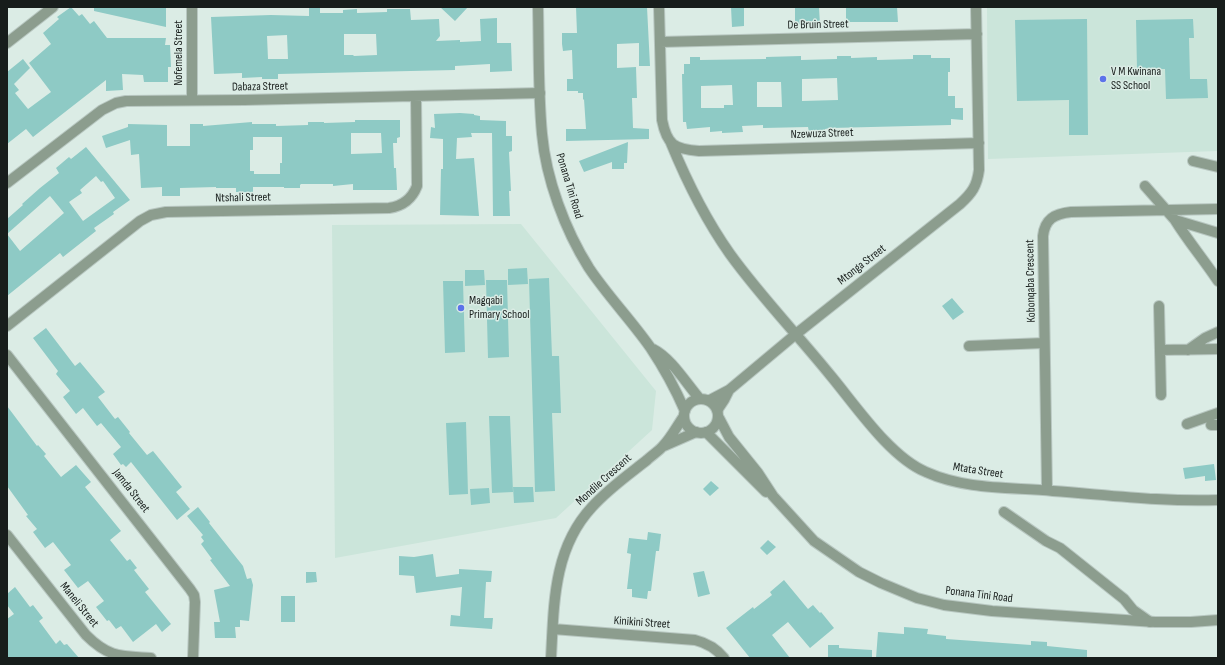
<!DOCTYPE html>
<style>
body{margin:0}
#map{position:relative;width:1225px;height:665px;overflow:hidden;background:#dbece5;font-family:"Sofia Sans Condensed",sans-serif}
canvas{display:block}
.frame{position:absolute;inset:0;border:8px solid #171d1b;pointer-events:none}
</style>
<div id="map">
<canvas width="1225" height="665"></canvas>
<div class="frame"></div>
</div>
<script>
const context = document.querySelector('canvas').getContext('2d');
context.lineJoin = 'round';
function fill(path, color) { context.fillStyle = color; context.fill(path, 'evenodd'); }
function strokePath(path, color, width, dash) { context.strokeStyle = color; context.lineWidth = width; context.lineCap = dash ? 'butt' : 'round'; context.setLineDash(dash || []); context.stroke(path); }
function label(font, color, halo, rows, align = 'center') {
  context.font = font + ' "Sofia Sans Condensed",sans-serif'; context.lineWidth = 3; context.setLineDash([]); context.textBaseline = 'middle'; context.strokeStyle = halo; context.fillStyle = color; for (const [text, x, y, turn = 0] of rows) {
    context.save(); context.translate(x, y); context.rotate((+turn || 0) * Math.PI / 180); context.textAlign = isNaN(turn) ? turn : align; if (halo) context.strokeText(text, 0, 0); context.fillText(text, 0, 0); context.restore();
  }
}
fill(new Path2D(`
 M987,7H1218V151L988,159Z
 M521,224L656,391L652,430L556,518L335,558L332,225Z`), '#cbe5da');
fill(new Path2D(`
 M71,7L79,16L82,14L90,24L94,21L107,38H166L165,45H170L171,67H168V82H144L143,75L122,74L123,90L106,91V80L33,137L26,129L7,144V72L23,59L30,68L14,84L19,90L15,93L28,109L51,92L29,63L51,44L43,33L59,19L57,17Z
 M94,7H166V27L94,11Z
 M309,7H320V13H343V10L357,9V13L387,12V9H410L411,20L439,19L440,36L436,41L460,40V42L481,41L480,19L497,18V43H511L512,71L490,72V64L455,66V70L278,74V79H262V77L242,78V73L214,74L211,17L271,15L309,16ZM344,34H376L377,55L354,56L353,55H344ZM287,35L288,59H268L267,36Z
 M440,7H468L455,21Z
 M576,7H647L650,66H639V43L617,44V68L636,67L637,98H632L633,128L649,129V139L566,141V129H586L584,99L583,100V93H578V91H567V79H573L572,50L563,51L562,44V33H577Z
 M731,7H744V26L732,27Z
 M795,7H819L820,25L795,24Z
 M846,7H897L898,22H846Z
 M1087,19L1088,135H1069V100L1017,101L1015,20Z
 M1193,19L1194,38H1189L1190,79H1207L1208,98L1166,99L1165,69H1137L1136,20Z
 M913,55H931V58H950V72H948V96H955V108H963V120L951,119V125L831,128L825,129V132H809L808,127L763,128V125L742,126L743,132L722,133V131L710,132V127L687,129L686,122H683L682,74H684V64H690V57H700V60L766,59V57L801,56V60L837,59V56H851V58L877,57V60L913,59ZM837,78L838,100L802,101V79ZM757,82H781L782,107H757ZM732,85L733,105H724V108H701V86Z
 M460,113L474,114V115L480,116V120L506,121V136H512V151L509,152L511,191H509L510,216H493L492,133H471L472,137L457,138L456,159L474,158L479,216L440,215L441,169H443V139L430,138L431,127L435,128L434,114Z
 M355,120H400V137L397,138V143H393L394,168H396L397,190H353V184L333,186V184H301L300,185V188H284V187H253V192H236V188H216V187L180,188V196H162V187L141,188L139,154L131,155L130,140L106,148L102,136L128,127V124L167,125V146H190V124H203V126L252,122V124H276V126L308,125V122H324V123L355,122ZM351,133H381L382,153L351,154ZM253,137H282V163H280V174H254V171H250V150H253Z
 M628,142L627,163H624V169H612V162L584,172L579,161Z
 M86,147L130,200L113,212L114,214L94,228L96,231L63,257L60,253L7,296V219L23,205L22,204L40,188L59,173L56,168L69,157L71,159ZM96,176L101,182L103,181L115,198L83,221L69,202L82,193L80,190ZM50,196L64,213L20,251L7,234Z
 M527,268L528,284L508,285V269Z
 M465,270H484L485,285L465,286Z
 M549,278L552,356H559L561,413H552L555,491L535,492L529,279Z
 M486,280H507L509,357L488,358Z
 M443,281H463L465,352L445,353Z
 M952,298L964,312L953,320L942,306Z
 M46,328L75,366L80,362L105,392L98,397L115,419L118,417L130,432L129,433L147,455L153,451L182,487L176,492L190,509L177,520L131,462L126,467L123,464L121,465L113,454L121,447L101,423L97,426L83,408L76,414L63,397L70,391L56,374L58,371L33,338Z
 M7,406L37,446L38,445L46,454L44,456L61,477L76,465L91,482L85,487L121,531L110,540L127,561L130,559L137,568L134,570L149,589L145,592L171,624L162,632L156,624L133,642L121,626L116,629L109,620L107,621L96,607L104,601L88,581L78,588L64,570L71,565L53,542L45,548L33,532L37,529L26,516L28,515L7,486Z
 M489,416H510L513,492L492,493Z
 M466,422L468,494L449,495L446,423Z
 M1214,464L1216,480L1205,481V476L1185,479L1183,468Z
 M711,481L719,488L710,496L703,489Z
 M513,487H533L534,502L514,503Z
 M489,488L490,503L471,505L470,489Z
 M198,507L210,522L209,523L243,566L247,579L251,578L253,585L249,621L240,620V627H235L236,638H215L214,622H220L214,590L230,586L210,560L212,559L201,544L204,541L201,537L203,535L187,516Z
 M648,532L661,534L659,551H656L651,591H648L647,599L632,597V589H627L631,554L627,553L629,538L647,540Z
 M768,540L776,547L767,555L760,548Z
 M433,554L436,577L459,574V569L492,571L491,582H486L484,618H493L492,629L450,626L451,615L460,616L462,587L416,593L414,576L399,575V556L414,557Z
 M704,571L710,594L698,597L693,573Z
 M306,572H316L317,582L306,583Z
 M784,580L808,609L813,605L820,613L821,612L834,628L810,648L788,622L772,635L790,658H750L726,628L753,607L754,609L772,595L770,592Z
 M15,587L30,607L33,605L43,618L39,621L56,644L60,640L64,645L67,644L79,658H7V619L14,614L7,605V594Z
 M281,596H295V622H281Z
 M904,627L928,629L927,634L946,636V639L1031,645V641L1047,642V646L1087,650V658H939L920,657V658H876L878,632L904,634Z
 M828,645H839V648L872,650V658H828Z`), '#8ecac5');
const minor = new Path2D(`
 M659,7L662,120C667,145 674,149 699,151L979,143
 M660,42L977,34
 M7,43L53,7
 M192,100V7
 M671,143C687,182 706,220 730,254C761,297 798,335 831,376C856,406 890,457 926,472C966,490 1010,487 1053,491C1108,495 1163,502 1218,500
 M1193,161L1218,167
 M7,183L102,110L116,103L126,101L244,100L540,93
 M1145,186L1175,220L1218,233
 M1175,220C1188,241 1204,260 1218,281
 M1159,306L1161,395
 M7,326L140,221L151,215L166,212L389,208C403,206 412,199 417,186L416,96
 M969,346L1044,343
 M1160,350L1218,349
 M1188,350L1205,338L1218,332
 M7,355L190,589L194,595L195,602L193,658
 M710,400L729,390L796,334L960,204C972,193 977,186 979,170L976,7
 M718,409L724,400L729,390
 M1187,424L1218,413
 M1211,425H1218
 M664,446L696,432
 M1047,490L1043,236C1045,219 1054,214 1071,212L1218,209
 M1004,512L1046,541L1060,548L1124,599L1133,610L1150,622
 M7,535L86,635C109,658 121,656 151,658
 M553,629L695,640C707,643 716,648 724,658
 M551,658C554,604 553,549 592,507C608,489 628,475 647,460C652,455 659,451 663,446C671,438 677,426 684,416`);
const tertiary = new Path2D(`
 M538,7C539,49 538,92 542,134C546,179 565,230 589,268C607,295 631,320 650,347C664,368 675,388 685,411
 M653,349C671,358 686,383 699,398
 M684 416a17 17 0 1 1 34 0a17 17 0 1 1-34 0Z
 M719,418L729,437L758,473L773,496L814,541L859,572L881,583L917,598L944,605L992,611L1155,622H1191L1218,620
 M706,432L766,492`);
strokePath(minor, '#b8c7c1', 12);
strokePath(tertiary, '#b8c7c1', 12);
strokePath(minor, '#8c9d8e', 10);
strokePath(tertiary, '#8c9d8e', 10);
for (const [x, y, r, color] of [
 [1103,79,4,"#5c73ea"],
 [461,308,4,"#5c73ea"]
]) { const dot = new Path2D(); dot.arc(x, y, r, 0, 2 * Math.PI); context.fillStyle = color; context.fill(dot); strokePath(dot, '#dbece5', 1.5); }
label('12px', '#171d1b', '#dbece5', [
 ["De Bruin Street",818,25,-1],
 ["Nofemela Street",179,53,-90],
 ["Dabaza Street",260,87,-1],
 ["Nzewuza Street",822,134,-2],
 ["Ponana Tini Road",569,186,73],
 ["Ntshali Street",243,198,-1],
 ["Mtonga Street",862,265,-38],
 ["Kobonqaba Crescent",1031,281,-91],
 ["Mtata Street",978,471,9],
 ["Mondile Crescent",604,480,-42],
 ["Jamda Street",131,491,52],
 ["Ponana Tini Road",979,595,7],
 ["Maneli Street",79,605,51],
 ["Kinikini Street",642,623,4]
]);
label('12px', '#171d1b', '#dbece5', [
 ["V M Kwinana",1111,72],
 ["SS School",1111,86],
 ["Magqabi",469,301],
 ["Primary School",469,315]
], 'left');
</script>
